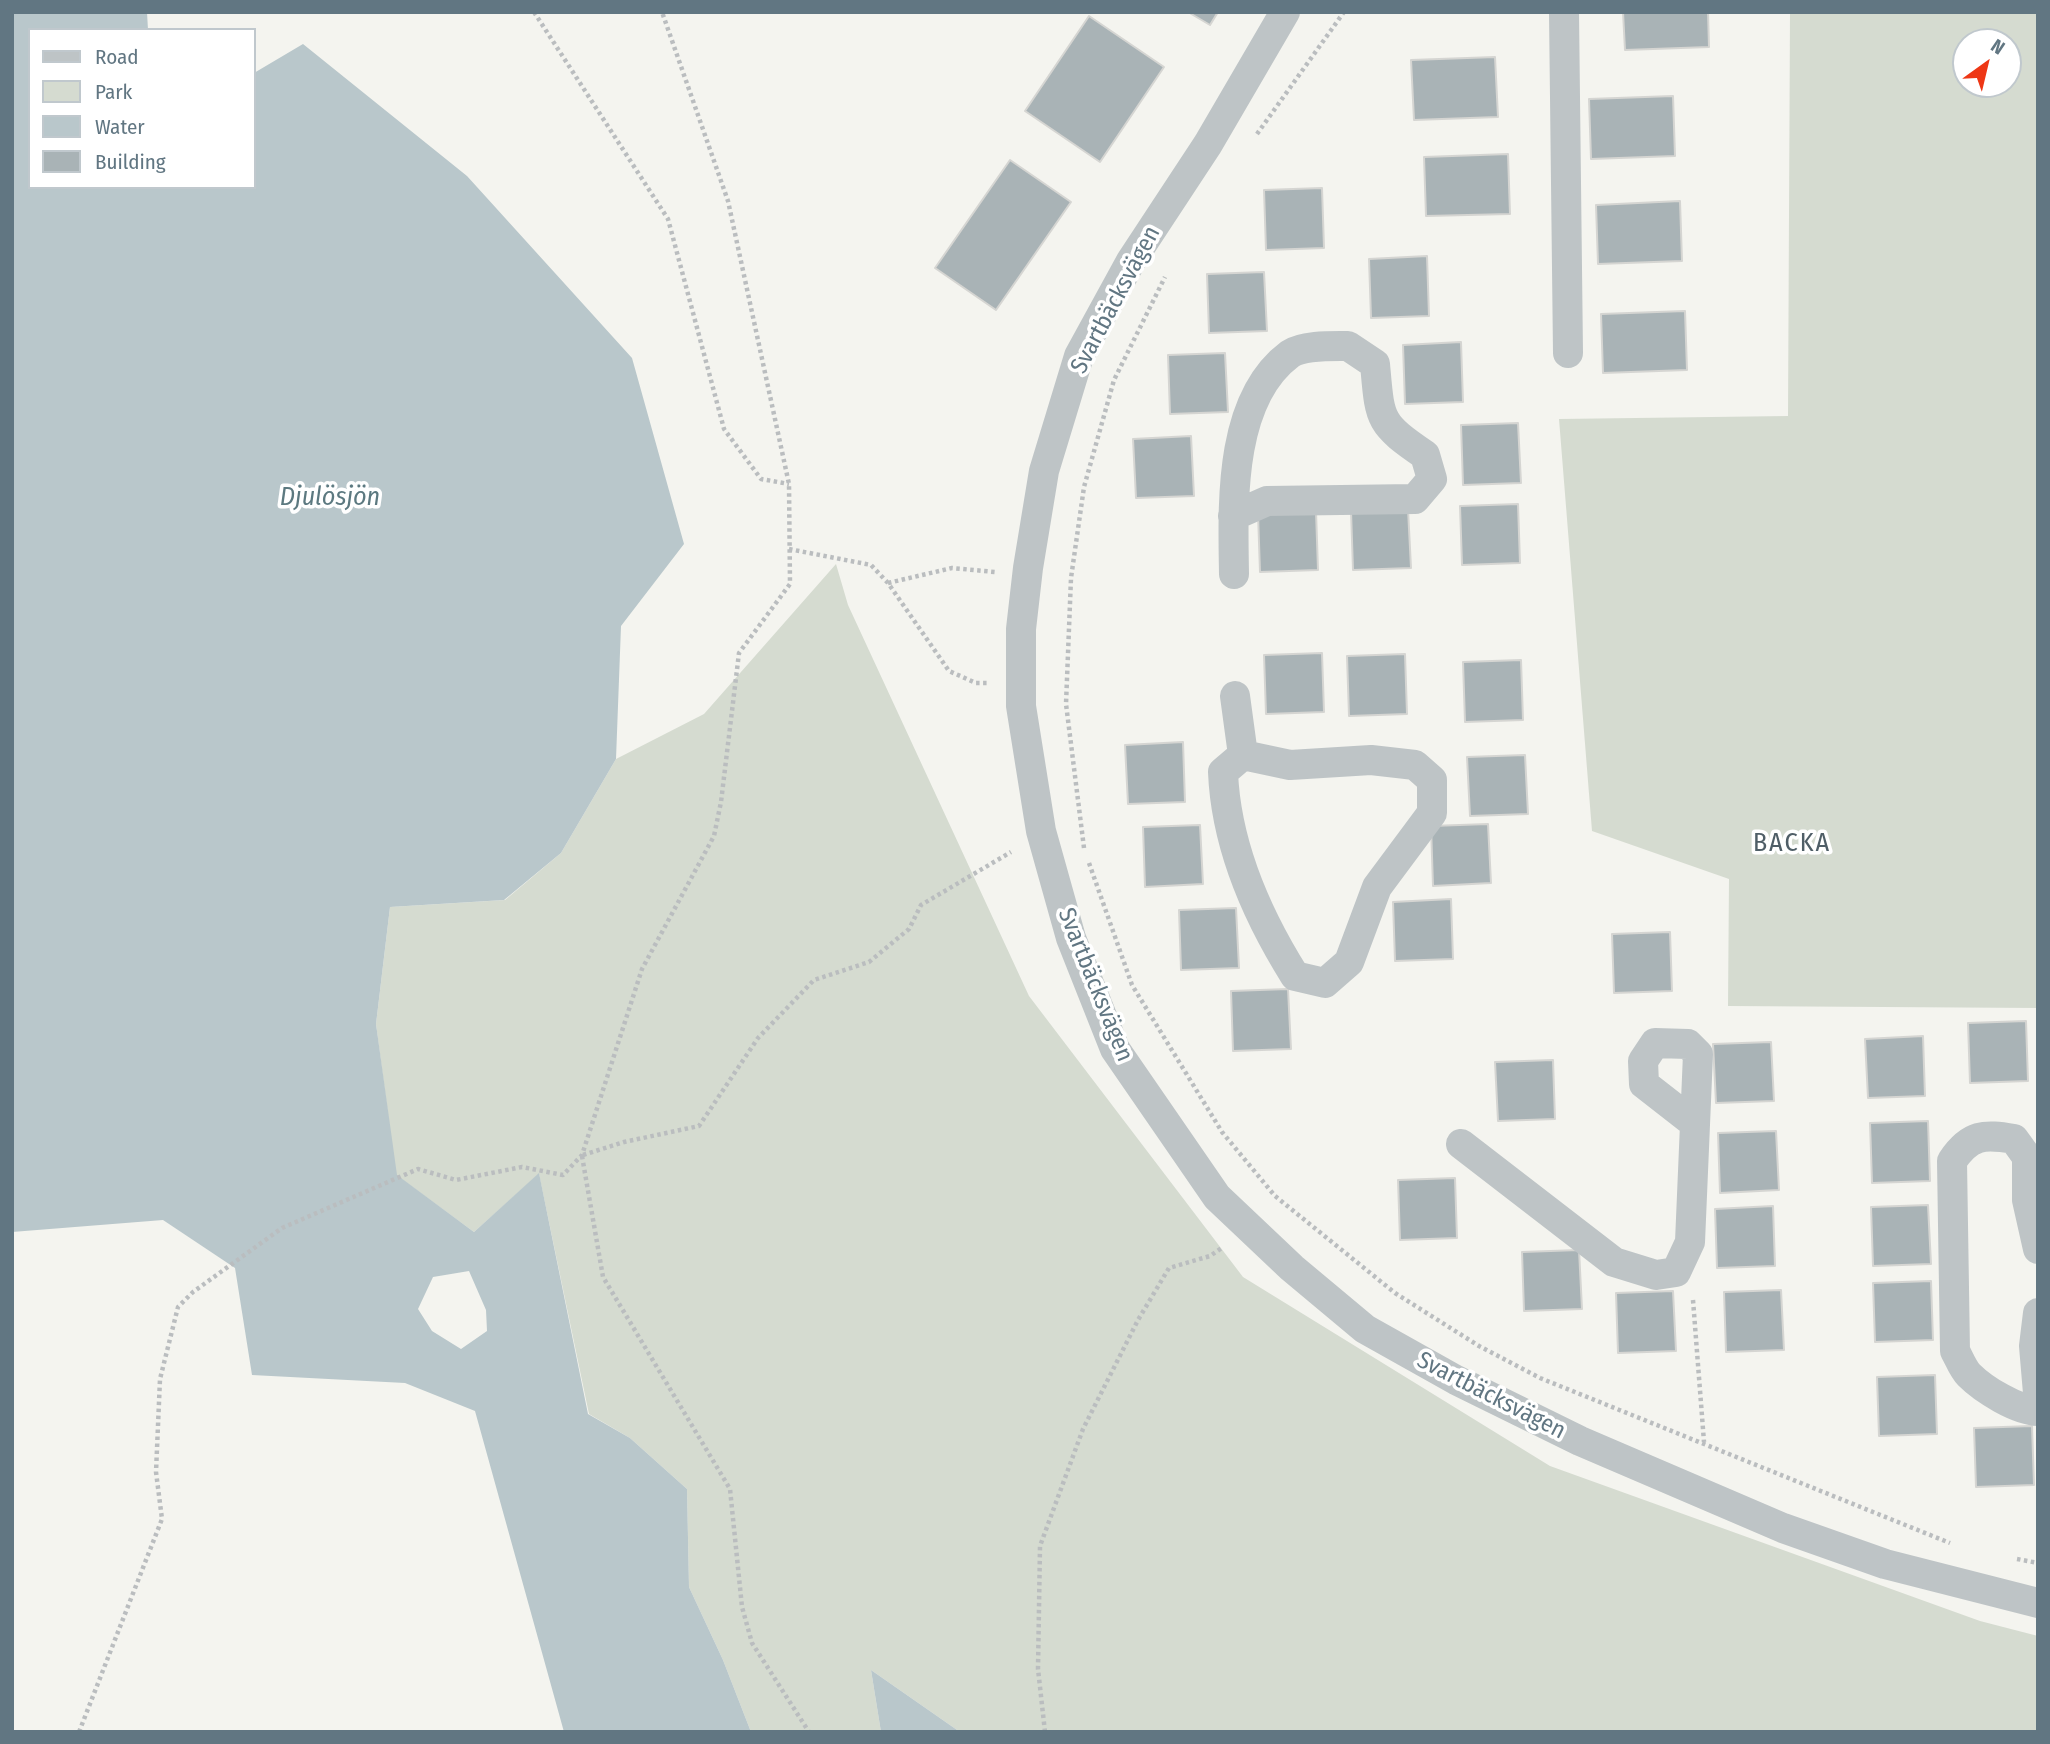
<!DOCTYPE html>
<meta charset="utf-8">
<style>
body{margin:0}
#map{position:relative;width:2050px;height:1744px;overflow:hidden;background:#f4f4ef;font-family:"Fira Sans Condensed",sans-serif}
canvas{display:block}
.frame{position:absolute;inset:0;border:14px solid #617682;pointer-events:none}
.legend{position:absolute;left:28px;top:28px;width:228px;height:161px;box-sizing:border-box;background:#fff;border:2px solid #c0c8cd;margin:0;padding:9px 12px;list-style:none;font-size:21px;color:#617682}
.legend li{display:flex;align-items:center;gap:14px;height:35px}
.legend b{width:35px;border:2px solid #c0c8cd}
.north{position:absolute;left:1952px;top:28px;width:70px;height:70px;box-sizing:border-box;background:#fff;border:2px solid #c0c8cd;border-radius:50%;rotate:34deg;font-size:19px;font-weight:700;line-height:28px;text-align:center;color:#617682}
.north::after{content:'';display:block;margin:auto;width:24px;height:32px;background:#ee3715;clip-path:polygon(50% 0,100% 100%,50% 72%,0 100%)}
</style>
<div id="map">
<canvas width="2050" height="1744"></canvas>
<div class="frame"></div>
<ul class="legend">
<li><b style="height:9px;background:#bec4c6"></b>Road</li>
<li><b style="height:19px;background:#d5dbd0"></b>Park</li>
<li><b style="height:19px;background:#b9c7cb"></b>Water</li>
<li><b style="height:19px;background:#a9b3b6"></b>Building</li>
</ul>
<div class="north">N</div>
</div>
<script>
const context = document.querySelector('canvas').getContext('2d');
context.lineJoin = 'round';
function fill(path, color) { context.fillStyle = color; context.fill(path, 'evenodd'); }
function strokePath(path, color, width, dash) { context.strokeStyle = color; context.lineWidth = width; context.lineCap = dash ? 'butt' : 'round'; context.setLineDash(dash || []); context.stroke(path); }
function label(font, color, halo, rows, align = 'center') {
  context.font = font + ' "Fira Sans Condensed",sans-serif'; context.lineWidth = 7; context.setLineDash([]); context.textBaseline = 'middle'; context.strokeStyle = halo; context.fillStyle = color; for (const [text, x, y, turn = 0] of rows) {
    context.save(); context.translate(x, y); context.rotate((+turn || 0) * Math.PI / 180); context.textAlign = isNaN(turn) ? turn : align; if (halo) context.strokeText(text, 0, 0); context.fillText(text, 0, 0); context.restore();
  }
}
fill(new Path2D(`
 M1790,12H2038V1008L1728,1006L1729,879L1592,831L1559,419L1788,416ZM1966,42H2008V84H1966Z
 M836,564L848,605L1029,996L1243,1277L1550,1466L1980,1621L2038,1636V1732H960L871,1670L881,1732H751L723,1660L689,1587L687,1489L630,1438L589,1414L539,1174L474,1232L396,1175L376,1024L390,907L505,900L561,853L616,759L704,714Z`), '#d5dbd0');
fill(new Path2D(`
 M12,12H147L148,30H30V187H254V73L303,44L467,176L632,358L684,544L621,626L616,759L561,853L504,900L390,907L376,1024L397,1175L474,1232L539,1173L588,1414L630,1438L687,1489L689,1587L723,1660L751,1732H564L475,1411L405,1383L252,1375L235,1268L163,1220L12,1232ZM469,1271L486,1310L487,1331L461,1349L432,1331L418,1309L433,1277Z
 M871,1670L960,1732H881Z`), '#b9c7cb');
const building = new Path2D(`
 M1188,12H1218L1210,25Z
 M1623,12H1708L1709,47L1625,50Z
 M1089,16L1164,67L1100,162L1025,111Z
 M1495,57L1498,117L1414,120L1411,60Z
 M1673,96L1675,156L1591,159L1589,99Z
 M1508,154L1510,214L1426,216L1424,157Z
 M1010,160L1071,202L996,310L935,268Z
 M1322,188L1324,248L1266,250L1264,190Z
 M1680,201L1682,261L1598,264L1596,205Z
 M1427,256L1429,316L1371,318L1369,259Z
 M1264,272L1267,331L1209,333L1207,274Z
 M1685,311L1687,370L1603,373L1601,314Z
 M1461,342L1463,402L1405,404L1403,345Z
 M1225,353L1228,412L1170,414L1168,355Z
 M1518,423L1521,483L1463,485L1461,425Z
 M1191,436L1194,496L1136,498L1133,439Z
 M1518,504L1520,563L1462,565L1460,506Z
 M1408,509L1411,568L1353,570L1351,511Z
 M1316,511L1318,570L1260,572L1258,513Z
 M1322,653L1324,712L1266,714L1264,655Z
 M1405,654L1407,714L1349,716L1347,656Z
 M1521,660L1523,720L1465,722L1463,662Z
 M1183,742L1185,802L1128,804L1125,745Z
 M1525,755L1528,814L1470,816L1467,757Z
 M1488,824L1491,883L1433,886L1431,826Z
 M1200,825L1203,884L1145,887L1143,827Z
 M1451,899L1453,959L1395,961L1393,902Z
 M1236,908L1239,968L1181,970L1179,910Z
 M1670,932L1672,991L1614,993L1612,934Z
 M1288,989L1291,1049L1233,1051L1231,991Z
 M2026,1021L2028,1081L1970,1083L1968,1023Z
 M1923,1036L1925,1096L1868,1098L1865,1039Z
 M1771,1042L1774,1101L1716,1103L1713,1044Z
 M1553,1060L1555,1119L1498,1121L1495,1062Z
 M1928,1121L1930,1181L1872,1183L1870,1123Z
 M1776,1131L1779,1190L1720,1193L1718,1133Z
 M1455,1178L1457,1238L1400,1240L1398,1180Z
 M1928,1205L1931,1264L1873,1266L1871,1207Z
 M1773,1206L1775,1266L1717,1268L1715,1209Z
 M1579,1250L1582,1309L1524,1311L1522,1252Z
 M1931,1281L1933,1340L1875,1342L1873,1283Z
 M1781,1290L1784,1350L1726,1352L1724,1292Z
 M1673,1291L1676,1351L1618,1353L1616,1293Z
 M1935,1375L1937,1434L1879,1436L1877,1377Z
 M2032,1426L2034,1485L1976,1487L1974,1428Z`);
fill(building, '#a9b3b6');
strokePath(building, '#d5d5d2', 2);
strokePath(new Path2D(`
 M534,12L668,219L724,429L761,479L789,484
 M1257,134L1344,12
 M789,549L871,565L888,583L949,671L976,683H990
 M888,583L952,568L995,572
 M1084,848L1066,704L1071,578L1084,487L1114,380L1165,277
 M1089,863L1132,985L1222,1132L1275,1196L1395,1293L1479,1346L1540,1378L1950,1543
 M583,1155L624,1142L699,1126L758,1038L814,980L869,962L909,929L921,905L1011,852
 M582,1156L603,1277L730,1489L742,1607L752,1643L809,1732
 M1693,1300L1704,1442
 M2017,1559L2038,1563
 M79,1732L162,1519L156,1472L160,1379L178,1307L193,1292L282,1228L418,1169L456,1180L522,1167L563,1175L582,1155L642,969L714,836L721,802L739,653L790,584L789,484L728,201L662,12
 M1045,1732L1038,1669L1040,1546L1083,1429L1138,1320L1169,1268L1210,1256L1223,1247`), '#babdbf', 4.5, [3.5, 3.5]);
strokePath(new Path2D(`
 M1285,12L1208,144L1131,261L1079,356L1044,471L1028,568L1021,629V706L1041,831L1071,938L1115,1049L1217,1197L1292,1268L1365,1329L1456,1380L1580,1441L1783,1528L1885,1564L2038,1603
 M1564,12L1568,353
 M1233,516L1267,501L1415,499L1432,479L1425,455C1378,423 1380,420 1375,364L1348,346C1332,346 1303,345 1290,354C1228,400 1233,505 1234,574
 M1235,696L1243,755L1290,765L1371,760L1415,765L1432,780V813L1377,887L1349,962L1325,983L1295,976C1256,914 1226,846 1223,772L1243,755
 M1461,1144L1614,1262L1656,1275L1676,1272L1690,1242L1698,1054L1688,1044L1655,1043L1643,1061L1644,1084L1694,1123
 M2038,1249L2027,1200V1157L2014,1139C1984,1134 1970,1134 1952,1161L1955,1351C1959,1358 1963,1369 1969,1375C1984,1390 2017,1410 2038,1411
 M2038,1313L2034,1346L2038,1393`), '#bec4c6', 30);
label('24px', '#617682', '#fff', [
 ["Svartbäcksvägen",1116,300,-62],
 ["Svartbäcksvägen",1095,985,68],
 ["Svartbäcksvägen",1491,1396,27]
]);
label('italic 26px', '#5c7980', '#fff', [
 ["Djulösjön",330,498]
]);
context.letterSpacing = '2px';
label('26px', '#4f5e67', '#fff', [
 ["BACKA",1792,844]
]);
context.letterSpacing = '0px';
</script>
